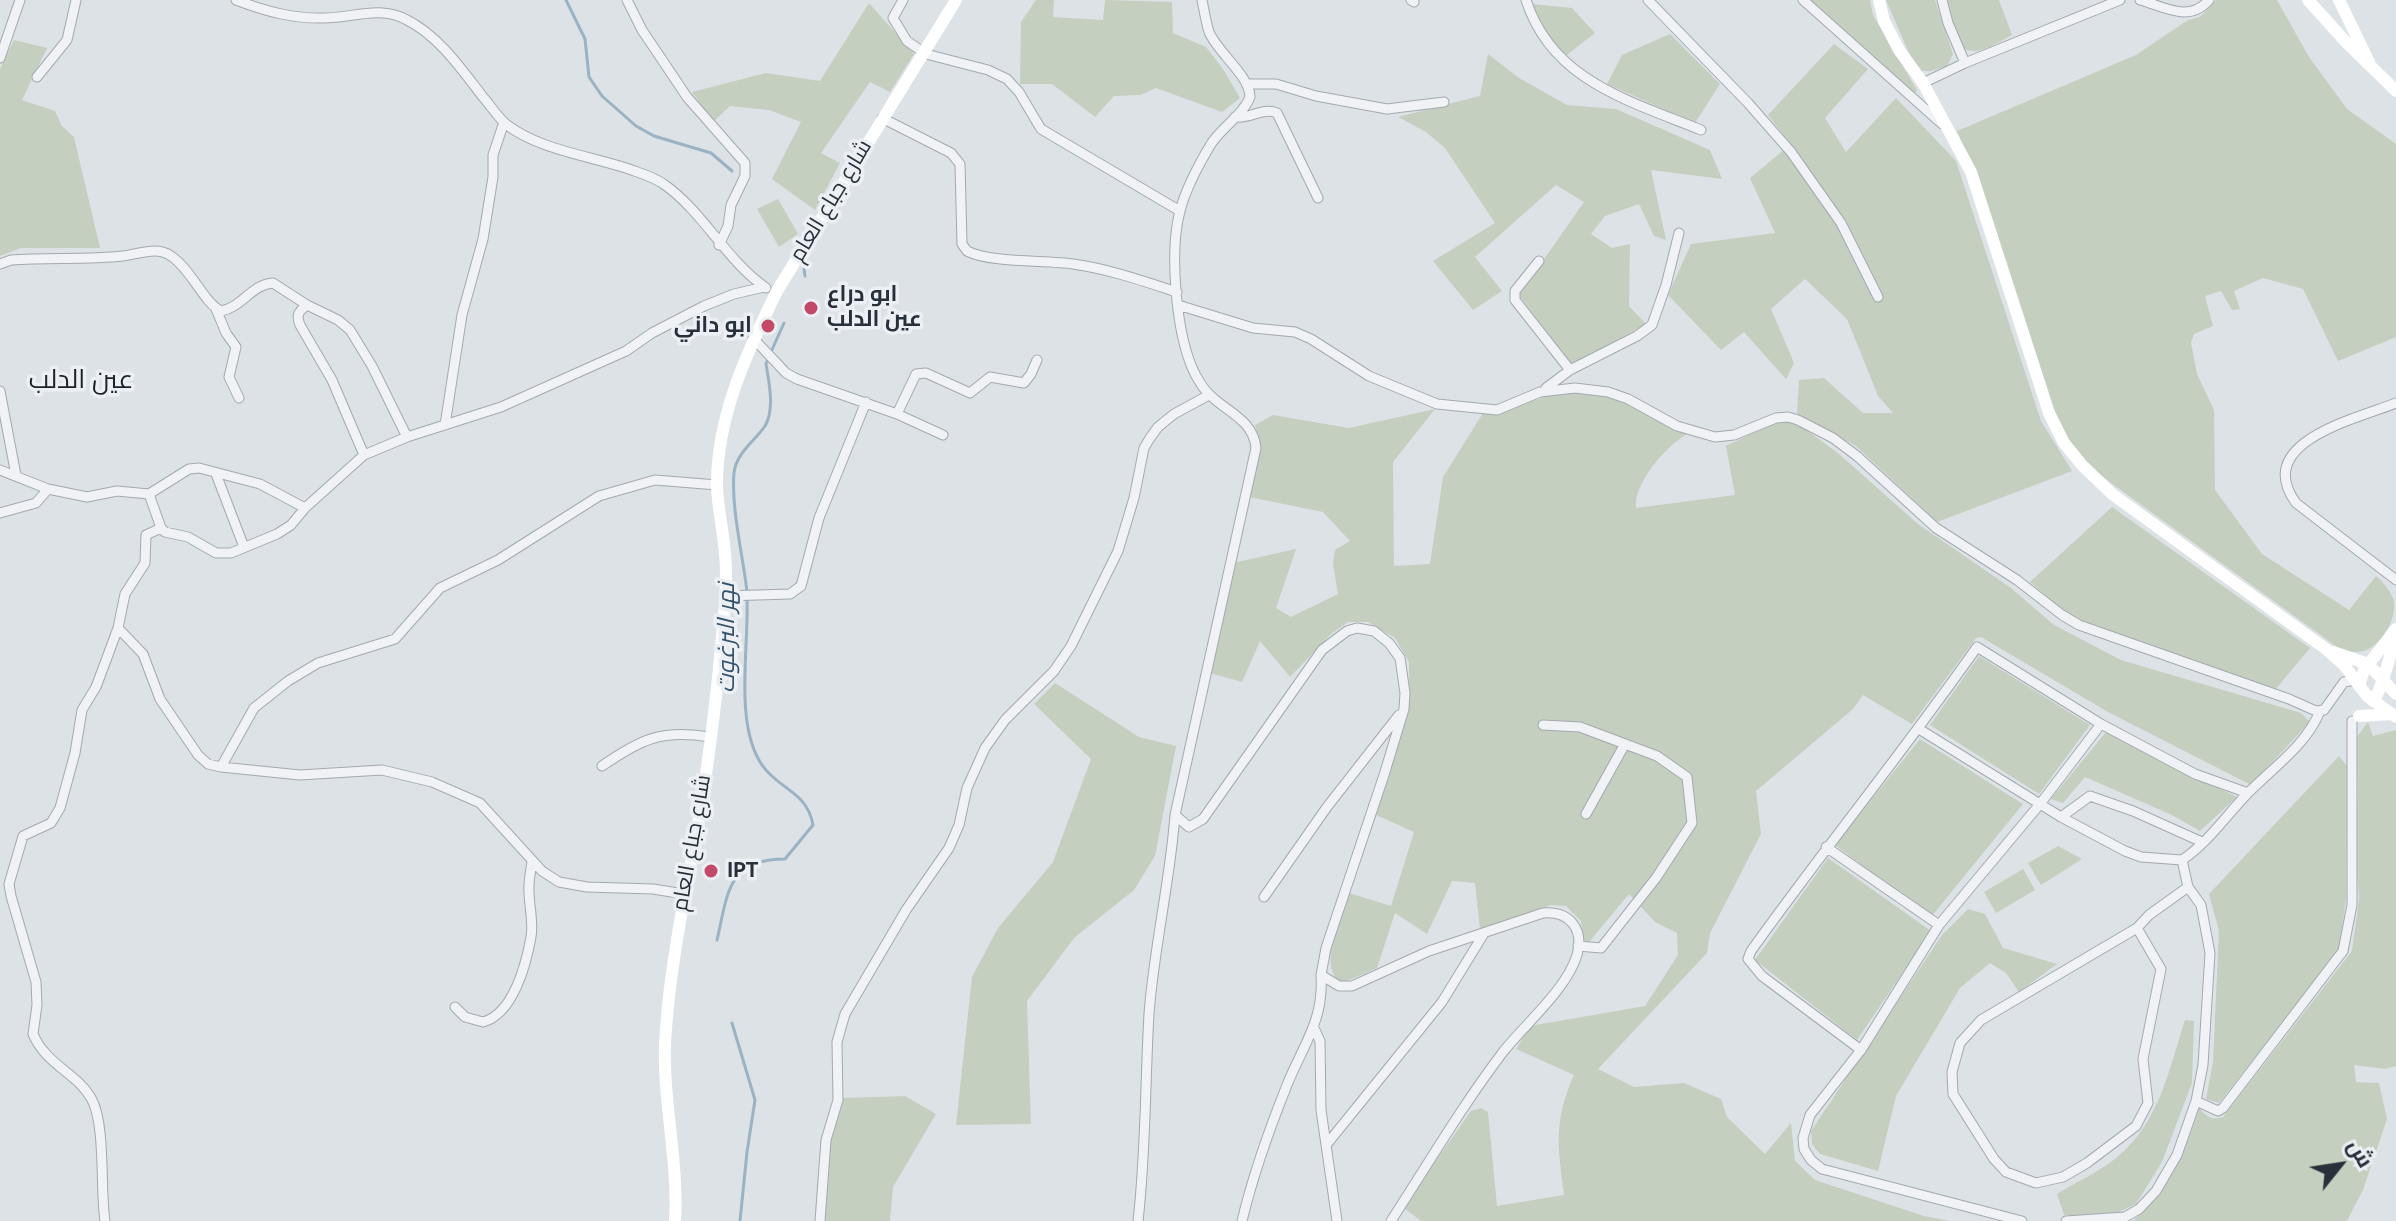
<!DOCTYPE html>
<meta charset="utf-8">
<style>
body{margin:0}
#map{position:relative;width:2396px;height:1221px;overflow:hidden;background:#dde2e6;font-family:"PT Sans",Cairo,sans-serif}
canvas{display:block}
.north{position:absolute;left:2300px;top:1125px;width:80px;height:80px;-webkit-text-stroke:6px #ecf0f4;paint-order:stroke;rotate:60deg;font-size:22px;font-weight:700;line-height:32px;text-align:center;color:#28313b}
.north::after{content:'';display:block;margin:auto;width:28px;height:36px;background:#28313b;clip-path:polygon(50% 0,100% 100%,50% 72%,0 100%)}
</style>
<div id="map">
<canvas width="2396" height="1221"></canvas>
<div class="north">ش</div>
</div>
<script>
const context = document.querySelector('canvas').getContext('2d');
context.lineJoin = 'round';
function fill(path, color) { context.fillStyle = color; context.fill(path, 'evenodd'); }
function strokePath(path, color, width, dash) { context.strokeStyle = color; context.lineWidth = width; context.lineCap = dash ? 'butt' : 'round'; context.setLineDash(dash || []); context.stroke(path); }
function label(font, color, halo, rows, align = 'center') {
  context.font = font + ' "PT Sans",Cairo,sans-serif'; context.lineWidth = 7; context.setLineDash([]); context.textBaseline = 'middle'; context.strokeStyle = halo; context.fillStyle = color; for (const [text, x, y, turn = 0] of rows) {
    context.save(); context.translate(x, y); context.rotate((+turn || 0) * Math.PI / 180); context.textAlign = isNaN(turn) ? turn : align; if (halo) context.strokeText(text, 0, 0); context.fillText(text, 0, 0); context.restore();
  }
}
fill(new Path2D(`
 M1036,0H1054L1053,17L1103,20L1105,0L1172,2L1173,33L1206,47L1223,69L1240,98L1222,112L1156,88L1140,95L1114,96L1095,117L1052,84H1020L1021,22Z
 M1809,0H1870L1873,15L1917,90L1913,95Z
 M1886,0H1935L1953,54L1947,66L1931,71H1920L1913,62Z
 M1947,0H1999L2012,35C1996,43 1976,59 1960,46Z
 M2216,0H2277L2309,57L2347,109L2396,144V337L2338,361L2303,289L2263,278L2234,291L2240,309L2232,310L2221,291L2205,296L2213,326L2194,334L2191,343L2197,374L2214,410L2215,490L2262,554L2349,610L2376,576C2383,582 2392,592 2394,602C2396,623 2378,652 2356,652C2350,652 2343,649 2337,647L2096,472L2076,453L2048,401L1973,168L1957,131L2136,55L2188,20L2200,17Z
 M869,3L914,54L890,92L870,82L821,153L840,163L815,210L772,179L801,122L769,110L730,106L713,122L692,92L766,73L820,81Z
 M1531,4L1572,8L1595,33L1563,58L1542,30Z
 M1670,34L1720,84L1695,123L1607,84L1622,55Z
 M14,40L47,48L22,100L55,111L62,126L74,137L100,248H21L0,256V69Z
 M1834,44L1868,69L1825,118L1846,152L1896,98L1956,161L2041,421L2072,471L1937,522L1856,446L1797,414L1799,380L1824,378L1863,413H1893L1878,396L1847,319L1805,279L1771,309L1794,363L1786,379L1744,332L1721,350L1668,295L1691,244L1775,233L1750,178L1791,144L1768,115Z
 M1488,54L1519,78L1567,105L1616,109L1710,150L1722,179L1651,170L1666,240L1654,236L1639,204L1605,216L1591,234L1612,248L1630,244L1629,306L1646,324L1572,365L1519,295L1584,202L1556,185L1475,257L1502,291L1473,310L1433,261L1495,223L1445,148L1426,132L1398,117L1480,96Z
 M778,199L798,234L779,247L757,209Z
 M1565,392L1599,394L1626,402L1687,434C1666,446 1633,484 1636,508L1735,495L1726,446L1773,423L1786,420L1804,428L1839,454L1918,524L2011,588L2054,625L2121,660L2301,713L2310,722L2251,785L2108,712L1981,637L1976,638L1912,724L1863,695L1853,709L1756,791L1761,834L1710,933L1707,953L1598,1069L1634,1087L1684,1083L1721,1099L1727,1117L1765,1154L1791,1123L1795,1161L1815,1180L1924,1216L1950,1221H1421L1403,1207L1471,1111L1481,1108L1488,1112L1497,1206L1564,1195C1558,1146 1553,1122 1574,1075L1516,1049L1530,1026L1645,1006L1678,955L1677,933L1655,922L1629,894L1589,942L1584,941L1581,921L1566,906L1551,905L1480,929L1475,883L1452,881L1427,934L1395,913L1377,968L1342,983C1316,968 1342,916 1349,893L1391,906L1414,832L1376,815L1409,708V662L1395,638L1368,622H1348L1331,634L1290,677L1260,641L1242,682L1210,673L1233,563L1296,549L1276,608L1291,617L1338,594L1333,564L1335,550L1350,541L1323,512L1249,497C1255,472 1262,450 1255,425L1273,415L1349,428L1435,409L1393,462L1394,566L1430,564L1443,477L1483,413C1512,413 1536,396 1565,392Z
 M2112,507L2310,648L2275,690L2084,623L2062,610L2030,582Z
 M1979,656L2090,725L2039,794L1930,725Z
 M1055,683L1139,737L1176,746L1155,856L1134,890L1074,938L1027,1001L1031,1124L956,1125L972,977L998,928L1053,862L1091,759L1034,704Z
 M2368,722L2373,736L2396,730V1066L2385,1069L2354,1065L2356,1082L2379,1083L2387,1119L2363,1190L2347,1221H2133C2168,1191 2186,1151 2199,1108C2206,1116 2212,1121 2223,1117L2352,951L2359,899L2355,836L2358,798L2357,737Z
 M2106,732L2237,797L2200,831L2172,815L2085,777L2063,803L2051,799Z
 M1920,739L2023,804L1931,917L1835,845Z
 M2339,756L2347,766L2346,899L2339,951L2219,1103L2206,1099L2213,1062L2219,931L2209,894Z
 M2058,846L2082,859L2041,885L2028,863Z
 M1828,858L1931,931L1857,1040L1755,960Z
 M2023,869L2035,890L1996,913L1984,892Z
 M1968,909L1985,914L2003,948L2057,964L2019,992L2006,973L1990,963L1960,988L1896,1096L1878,1171L1820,1154L1812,1144L1811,1131L1942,935Z
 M2185,1020L2194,1021L2192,1083L2162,1162L2136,1204L2112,1215H2064L2057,1194C2076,1182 2099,1172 2116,1158C2159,1124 2169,1069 2185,1020Z
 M905,1096L936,1114L893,1187L890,1221H824L830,1135L843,1098Z`), '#c5cfbf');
strokePath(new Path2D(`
 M566,0L585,39L589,77L602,96L636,126L654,136L711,153L732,171
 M804,269L805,276
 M771,352L784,323
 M747,592C743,555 731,509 734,473C736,453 755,441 765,426C775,409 769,382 766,364L768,359
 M717,940C728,893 727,859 785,859L813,825C807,791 779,790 762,765C734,724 749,648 747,599
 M732,1023L755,1100L747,1152L740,1221`), '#9ab3c4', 3);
const street = new Path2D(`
 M236,0C265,11 293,19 324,18C353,18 380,5 407,20C439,36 462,70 483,97C491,106 498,118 507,125C541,150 586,155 626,168C639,173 653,176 665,185C704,213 726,260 766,288
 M627,0L642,30L687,97L745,163V176L731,205L728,226L719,245
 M903,0L893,18L907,41L923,52
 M1202,0C1204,10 1206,22 1209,32C1218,53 1250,76 1250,97C1243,115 1222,127 1211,144C1199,164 1186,188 1180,211C1169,252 1176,336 1195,374C1199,381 1203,389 1209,394C1226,412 1253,419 1256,448L1175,815L1189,827L1203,819L1322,650L1347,631L1357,628L1374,631L1389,643L1400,658L1405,693L1404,709L1384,775L1326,948L1321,975L1339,986H1352L1429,951L1543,913C1570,911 1584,929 1577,955C1567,989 1525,1024 1503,1052C1462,1106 1428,1164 1391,1221
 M1411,0L1414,2
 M1526,0C1552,81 1630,101 1701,130
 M1648,0L1748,103L1791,152L1841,223L1878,297
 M1803,0L1942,124
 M1942,0L1948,23L1965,63
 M2140,0C2165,7 2189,23 2209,0
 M922,53L988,70L1007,79L1019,92L1041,129L1180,211
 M0,58L20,0
 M37,77L67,40L76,0
 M1923,83L1965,63L2120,0
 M1248,84H1276L1316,96L1387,109L1444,102
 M1235,117C1250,119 1263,107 1277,113L1318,198
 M882,118L951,153L960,164L962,244L967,251C990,263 1045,260 1073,264C1109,269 1143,281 1177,292
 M1539,261L1515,291V300L1570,370
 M0,264L11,260C48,257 86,260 123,256C140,254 157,246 171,256C191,269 204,303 221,311C241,308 252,284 273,283L307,305L338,320L350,330L372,366L407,437
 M307,305C298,312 296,315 300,325L332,380L364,455
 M1178,305L1253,328L1295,332L1311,339L1369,376L1437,404L1497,410L1540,392L1575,388L1608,392L1628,399L1677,426L1715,437L1734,435L1776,418L1788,417L1798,420L1833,438L1857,456L1936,528L2017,580L2062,615L2079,625L2289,699L2316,711L2324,710L2344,682L2355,680
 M216,309L226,333L236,347L229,377L239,398
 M753,338L786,373L797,379L897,414L943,435
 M1546,388L1570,370L1637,336L1652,325L1666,285L1679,233
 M0,391L16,475
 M2396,403C2356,419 2252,442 2296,503L2396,580
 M897,414L916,374L926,373L970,393L990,377L1024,383L1031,374L1037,360
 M445,425L462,315L483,239L493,177V155L504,122
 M0,470L48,489L87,497L117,491L149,494L189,469L199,468L260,484L305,508
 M216,474L244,547
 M149,494L161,528L165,532L188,537L216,553H231L277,534L291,525L305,508L364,455L407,437L501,407L626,351L652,333L704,306L734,294L764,287
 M0,513L36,503L48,489
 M725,596L790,594L801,586L819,518L866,402
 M118,628L143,654L160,699L198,755L208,764L221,767L254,708L288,681L318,663L395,639L440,588L498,560L599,496L655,480L717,485
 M1543,725L1580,727L1657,756L1687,777L1692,823L1656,878L1601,948L1578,946
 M1919,729L2061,817L2125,851L2141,857L2182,860C2209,842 2227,814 2249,792C2274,767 2307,744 2320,711
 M602,766C641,739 662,729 710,737
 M221,767L300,775L382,770L432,782L480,803L542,871L559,882L587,887L653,889L684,894
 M1586,814L1625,744
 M2061,817L2090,796L2133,811L2202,842
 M1826,847L1939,925
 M2182,860L2188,887
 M1264,897L1327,807L1399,715
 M455,1007L465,1017L483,1022C513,1014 526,965 531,937C534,921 528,903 529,886C529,878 531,870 532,861
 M1314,1028L1320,1041L1321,1110L1337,1221
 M1861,1050L1762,976L1748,959L1751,951C1824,849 1904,751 1977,647L2101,724L2195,774L2248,793
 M2196,1101L2218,1111L2223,1108L2343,951L2352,905V721
 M1327,1144L1442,1002L1483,935
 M105,1221C100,1190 106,1123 91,1098C77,1073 46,1065 33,1034L37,1005L36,982L11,896L9,884L23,836L51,823L60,808L75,753L82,710L96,687L118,628L125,594L145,563L146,535L161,528
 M820,1221L826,1140L838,1100L837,1042L845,1014L906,910L949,848L959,825L967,788L985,748L1005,720L1054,671L1071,646L1118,551L1134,498L1144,448L1150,438L1158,427L1174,414L1209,395
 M1138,1221C1146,1152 1145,1083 1149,1014C1154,947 1170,882 1175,815
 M1242,1221C1253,1175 1269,1130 1287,1085C1303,1045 1324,1021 1321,975
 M2022,1221L1822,1169L1811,1160L1804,1149L1803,1138L1810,1115L1861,1050L1939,925L2040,804L2101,724
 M2066,1221L2125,1217L2139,1209L2156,1191L2177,1155L2196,1101L2203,1065L2210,953L2201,905L2188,887L2149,915L2137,928L1981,1020L1960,1043L1952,1072L1953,1094L1994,1159L2006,1172L2036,1183L2063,1177L2087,1163L2136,1126L2148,1103L2143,1059L2161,969L2137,928`);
strokePath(street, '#a3a9af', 11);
strokePath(street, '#f0f2f5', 9);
strokePath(new Path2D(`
 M1879,0L1884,21L1899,50L1923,83L1971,172L2049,413L2064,443L2082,465L2112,494L2326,649L2344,665L2367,696L2396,717
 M2308,0L2345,41L2396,91
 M2339,0L2369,62
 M2333,652L2368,664L2396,694
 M2359,686L2364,670L2396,629
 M2373,701C2383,688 2389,656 2396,638
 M2359,716L2392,714
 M675,1221C679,1156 660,1093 666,1028C671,961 685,896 697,830C709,762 717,694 723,625C726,602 727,577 725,553C723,531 718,509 717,487C716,418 747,352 777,291L956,0`), '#fff', 12);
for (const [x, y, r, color] of [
 [811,308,8,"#c44969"],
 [768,326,8,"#c44969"],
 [711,871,8,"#c44969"]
]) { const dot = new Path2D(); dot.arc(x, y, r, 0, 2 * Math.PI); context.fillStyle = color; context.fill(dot); strokePath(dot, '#ecf0f4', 3); }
label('22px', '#28313b', '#ecf0f4', [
 ["شارع جباع العام",831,201,-59],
 ["شارع جباع العام",692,843,-80]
]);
label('bold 22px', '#28313b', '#ecf0f4', [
 ["ابو دراع",827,295],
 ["عين الدلب",827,320],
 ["ابو داني",752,326,"right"],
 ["IPT",727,871]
], 'left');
label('italic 24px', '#35536c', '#ecf0f4', [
 ["نهر البرغوت",727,638,-90]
]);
label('26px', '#1a222c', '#ecf0f4', [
 ["عين الدلب",81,381]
]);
</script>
